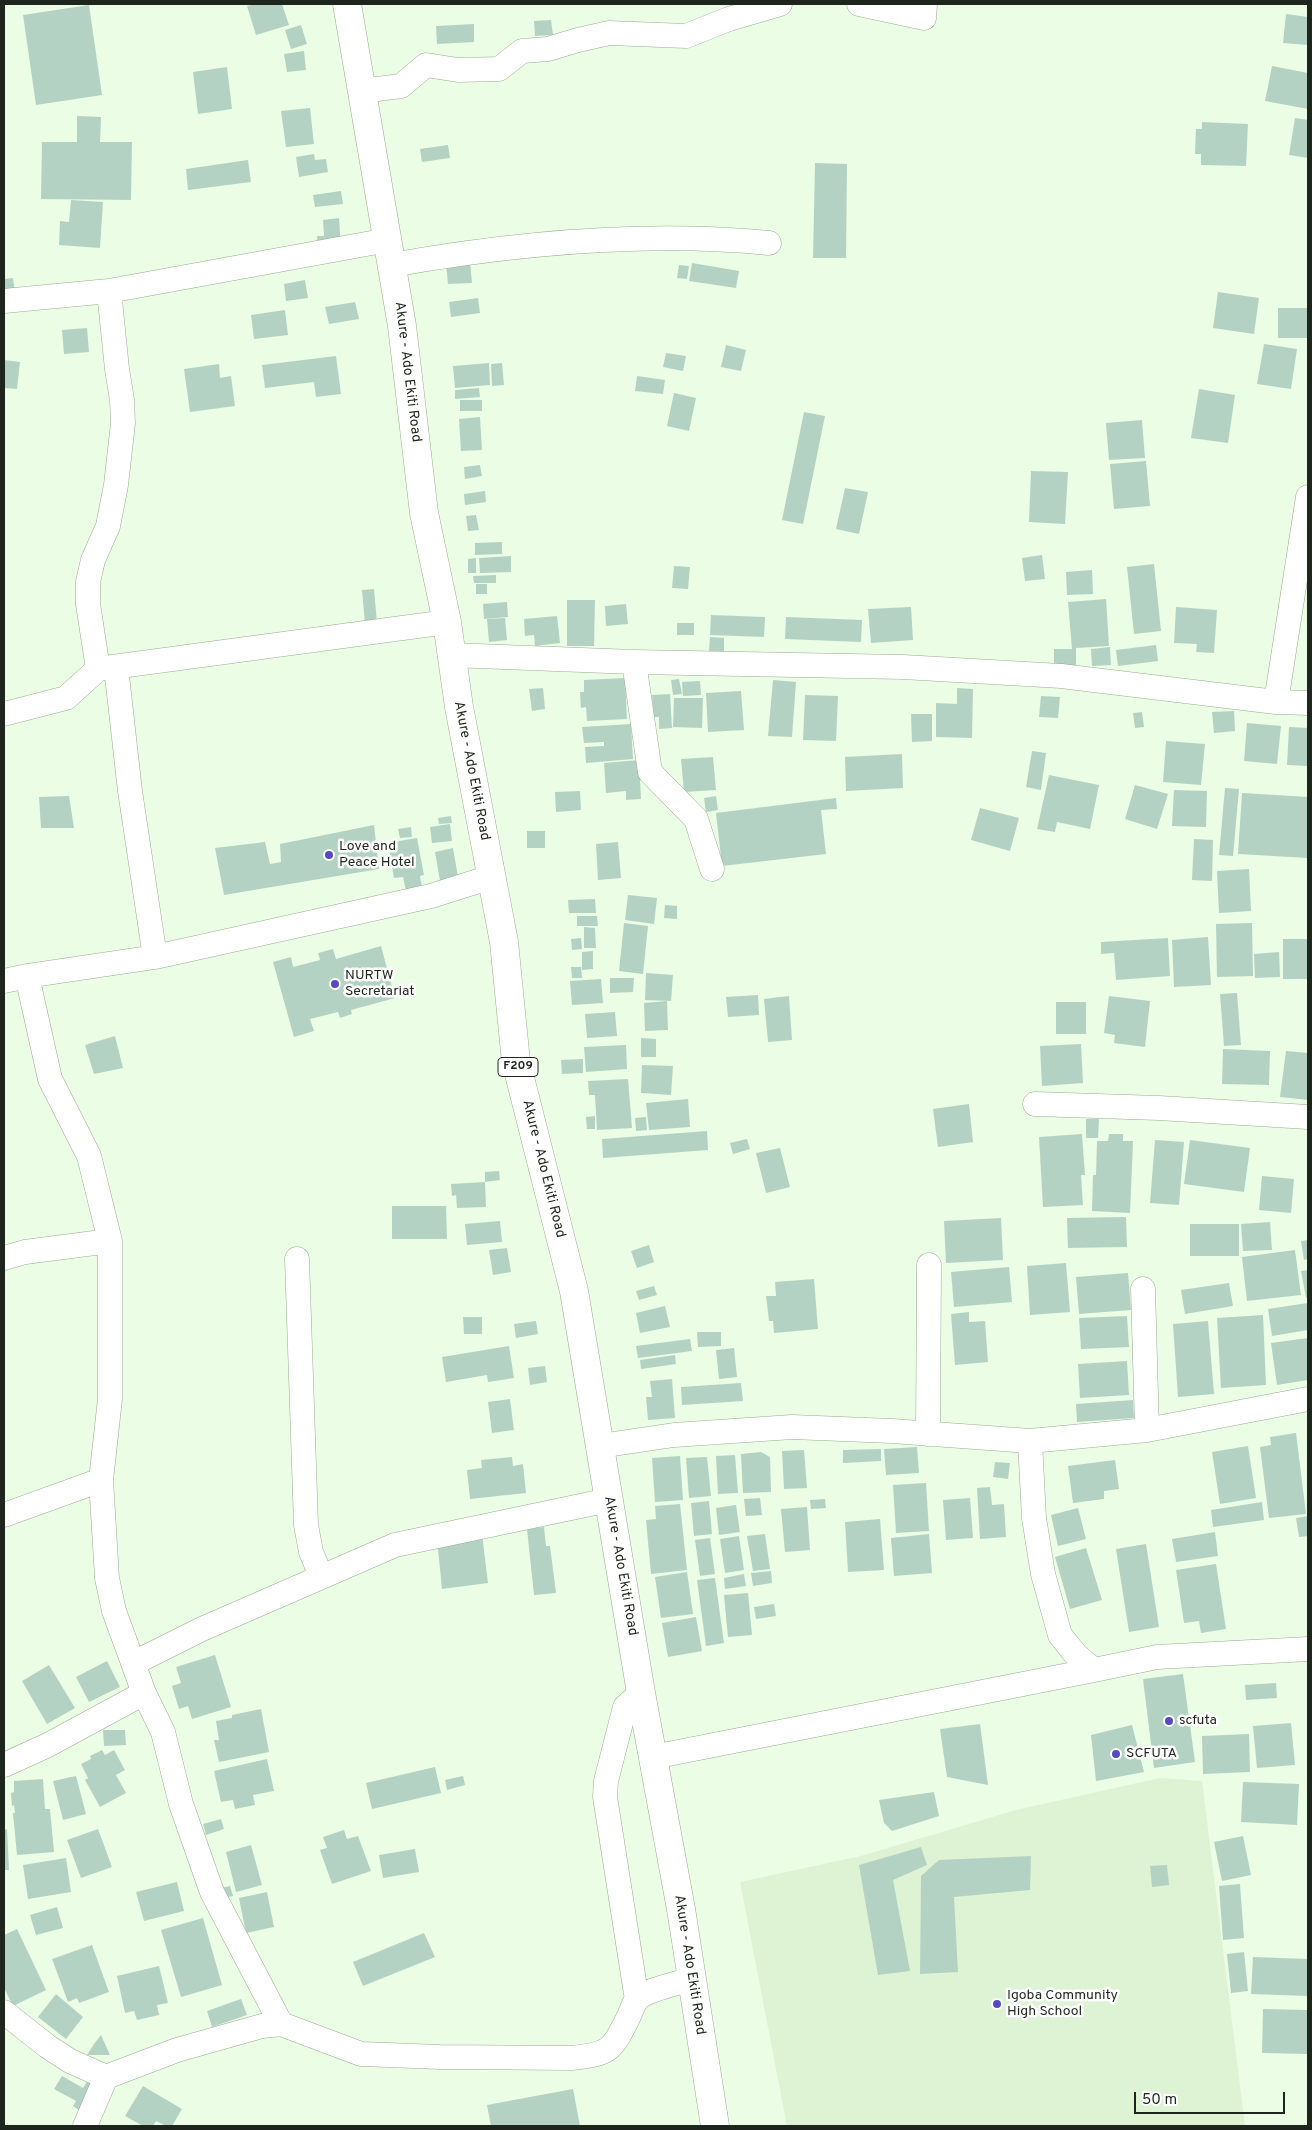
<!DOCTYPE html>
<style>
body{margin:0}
#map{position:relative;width:1312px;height:2130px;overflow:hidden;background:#ebfde4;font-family:Overpass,sans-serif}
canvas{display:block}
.frame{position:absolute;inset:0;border:5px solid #1e251c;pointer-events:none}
.scale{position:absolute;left:1134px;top:2092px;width:151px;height:22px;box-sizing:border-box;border:2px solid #1e251c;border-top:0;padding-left:6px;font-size:15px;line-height:18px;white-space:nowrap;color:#1e251c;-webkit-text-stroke:4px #fff;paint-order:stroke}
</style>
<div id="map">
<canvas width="1312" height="2130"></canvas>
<div class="frame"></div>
<div class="scale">50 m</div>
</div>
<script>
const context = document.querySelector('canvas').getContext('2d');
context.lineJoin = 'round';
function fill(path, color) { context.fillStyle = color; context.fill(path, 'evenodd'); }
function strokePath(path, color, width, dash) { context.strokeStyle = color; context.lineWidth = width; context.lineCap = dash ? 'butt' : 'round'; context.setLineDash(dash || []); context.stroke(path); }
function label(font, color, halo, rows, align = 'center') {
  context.font = font + ' Overpass,sans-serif'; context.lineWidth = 5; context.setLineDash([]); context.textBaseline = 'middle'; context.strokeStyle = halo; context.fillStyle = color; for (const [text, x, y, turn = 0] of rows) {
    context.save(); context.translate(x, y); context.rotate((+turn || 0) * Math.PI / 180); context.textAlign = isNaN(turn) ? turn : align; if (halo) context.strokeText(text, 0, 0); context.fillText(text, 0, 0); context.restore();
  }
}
fill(new Path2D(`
 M1160,1778L1202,1781L1245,2126H787L740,1882L861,1856L1016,1810Z`), '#ddf3d4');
fill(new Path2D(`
 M255,4H282L289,25L256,35L247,6Z
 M89,5L102,95L36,105L23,15Z
 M1286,14L1308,17V45L1283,43Z
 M551,20L553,35L535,36L534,21Z
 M474,24V42L437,44L436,26Z
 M301,25L307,44L291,49L285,30Z
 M304,51L306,70L287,72L284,54Z
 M1272,66L1308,73V109L1265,101Z
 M227,67L232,109L198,114L193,72Z
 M310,108L314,144L286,147L281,111Z
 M77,116L101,117L100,142H132L131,200L41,199L42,142H77Z
 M1295,118L1308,120V158L1289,155Z
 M1202,122L1248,124L1246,166L1201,165V154H1195L1196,129H1202Z
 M448,145L450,158L422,162L420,149Z
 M314,154L315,160L326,159L328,172L299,177L296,157Z
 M248,160L251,182L188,190L186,169Z
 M815,163L847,164L846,258H813Z
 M341,191L343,204L315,207L313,195Z
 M71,200L103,202L100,248L59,245L60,221L69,222Z
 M339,218L341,247L318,249L317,236H324L323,220Z
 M470,261L472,283L448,284L446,263Z
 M692,263L739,271L736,288L689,281Z
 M679,265L689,266L687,279L677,278Z
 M13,278L15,293L4,294V279Z
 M305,280L308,298L286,301L284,284Z
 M1218,292L1259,298L1254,334L1213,328Z
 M478,298L480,313L451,317L449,302Z
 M355,302L359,319L329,324L325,307Z
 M1278,308H1308V338H1278Z
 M285,310L288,335L254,339L251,315Z
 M87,328L89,352L64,354L62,330Z
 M1264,344L1297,349L1291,389L1257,384Z
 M726,345L746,350L741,371L721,367Z
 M666,353L686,356L683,371L663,367Z
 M336,356L341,394L316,397L314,382L265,388L262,365Z
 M4,360L20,362L17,389L4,388Z
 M489,363L490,385L455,388L453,366Z
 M502,363L504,385L492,386L491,364Z
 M219,364L220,378L231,376L235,406L190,412L184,369Z
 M637,376L665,380L663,394L635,391Z
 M479,388L480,397L455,399V390Z
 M1199,389L1235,395L1228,443L1191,438Z
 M674,393L696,398L689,431L667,426Z
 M460,400H482V411H460Z
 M804,412L825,416L803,524L782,520Z
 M480,417L482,450L461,451L459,419Z
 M1142,420L1145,458L1109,460L1106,423Z
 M1146,461L1150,506L1114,509L1110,464Z
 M480,465L482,476L465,479L464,467Z
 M1031,471L1068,472L1065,524L1029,522Z
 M845,488L868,492L859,534L836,529Z
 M485,491L486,502L465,505L464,494Z
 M476,515L479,530L468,531L466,516Z
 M502,542V554L475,555V543Z
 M1042,555L1045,579L1025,581L1022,558Z
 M511,556V572L480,573L479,558Z
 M476,558V573H468V559Z
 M1154,564L1161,631L1134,634L1127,567Z
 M674,566L690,567L688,589L672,588Z
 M1092,570L1093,594L1067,595L1066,572Z
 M496,575V583H474L473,576Z
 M476,584H487V594H476Z
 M374,589L377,623L365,624L362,590Z
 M1106,599L1109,646L1076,648V666H1054V649H1072L1068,602Z
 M567,600H595L594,646H567Z
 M507,602L508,617L484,619L483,604Z
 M626,604L628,624L606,626L605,606Z
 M911,607L913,640L871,643L868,609Z
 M1176,607L1217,610L1214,653L1196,652L1197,644L1174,643Z
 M711,615L765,617L764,637L710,635Z
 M557,616L560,643L535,646L534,635L525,636L524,619Z
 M786,617L862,620L861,642L785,639Z
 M505,618L507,640L489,642L487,619Z
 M677,623H694V635H677Z
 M710,637L724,638V652L709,651Z
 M1156,645L1158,661L1118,666L1116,650Z
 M1110,647L1111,665L1092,666L1091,649Z
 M625,678L627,719L587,721L586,707L581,708L580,692H584V680Z
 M679,679L682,694L673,695L671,680Z
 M773,680L796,682L792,737L768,736Z
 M700,681L701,695L683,696L682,682Z
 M543,688L545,709L532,711L529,689Z
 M957,688L973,689L972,738L936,737V703L957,704Z
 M741,691L744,730L708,732L706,693Z
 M670,694L672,728L659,729V717H654L652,695Z
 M805,695L838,696L836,741L803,740Z
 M1041,696L1060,697L1058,718L1039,717Z
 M674,698H703L702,728L673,727Z
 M1234,711L1235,731L1214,733L1212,712Z
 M1142,712L1144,727L1135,728L1133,713Z
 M911,714H932V741L912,742Z
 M1247,723L1281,726L1277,764L1244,761Z
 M631,724L633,759L586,763L585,747L604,746V742L584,743L582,727Z
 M1289,727L1308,728V766L1287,765Z
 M1166,741L1205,744L1201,785L1163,782Z
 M1032,751L1046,753L1041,790L1026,787Z
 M902,754L903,788L846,791L845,757Z
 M713,757L716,790L684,792L681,759Z
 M639,760L641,799L626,800V791L606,793L604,763Z
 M1049,775L1099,785L1090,829L1057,822L1055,832L1037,829Z
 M1135,785L1168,794L1157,829L1125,819Z
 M1225,788L1239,789L1233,856L1219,855Z
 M1174,790L1207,791L1206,827L1172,826Z
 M580,791L581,810L556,812L555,792Z
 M1242,793L1308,797V858L1238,854Z
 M69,796L74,828H41L39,797Z
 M716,796L718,810L706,812L704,798Z
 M836,798L837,809L821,810L826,854L722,866L716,813Z
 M980,808L1019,818L1010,851L971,840Z
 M451,816L452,823L439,824L438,818Z
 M450,824L452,841L432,843L430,827Z
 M374,825L379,869L224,895L215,848L265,842L270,864L281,862L280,844Z
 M411,827L412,837L400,838L398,829Z
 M527,831H545V848H527Z
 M417,838L424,875L420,876L422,888L406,891L403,877L394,878L388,843Z
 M1194,839L1213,840L1212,881L1192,880Z
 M618,842L621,878L598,880L596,844Z
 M453,848L458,877L440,881L435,852Z
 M1249,869L1251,911L1219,913L1217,871Z
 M628,895L657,898L654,924L625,920Z
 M595,899L596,913H569L568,900Z
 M665,905L677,906V919L664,918Z
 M577,916H597L598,926H577Z
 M624,923L648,926L643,974L619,971Z
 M1252,923L1253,976L1217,977L1216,924Z
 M584,927L595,928L596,948H584Z
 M1208,937L1211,985L1174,987L1172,940Z
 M581,938L582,949L572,950L571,939Z
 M1168,938L1170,976L1116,980L1114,953L1101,954V942Z
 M1283,939H1308V979H1283Z
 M381,946L395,998L351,1010L352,1014L340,1018L338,1012L310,1019L314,1031L294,1037L273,962L291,957L293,967L320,960L318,953L333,949L336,959Z
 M593,951V969L582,970V952Z
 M1279,952L1280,977L1255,978L1254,954Z
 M571,967H581L582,978H572Z
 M646,973L673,975L671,1001L645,1000Z
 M610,978H634L633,992L610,993Z
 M601,979L603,1003L572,1005L570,981Z
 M1237,993L1241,1045L1224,1046L1220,994Z
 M758,995L759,1015L728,1017L726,997Z
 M789,996L792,1040L768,1042L764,999Z
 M1109,996L1150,1001L1145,1047L1114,1043L1115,1035L1104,1033Z
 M667,1001L668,1030L645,1031L644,1003Z
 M1056,1002H1086V1034H1056Z
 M615,1012L617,1036L587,1038L585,1014Z
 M115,1036L123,1068L94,1074L85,1045Z
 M641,1038L656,1039V1057H641Z
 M1081,1044L1083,1083L1042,1086L1040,1046Z
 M626,1045L627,1069L586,1072L584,1047Z
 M1223,1049L1270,1051L1269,1085L1222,1084Z
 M1286,1051L1308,1053V1100L1280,1097Z
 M583,1059V1073L562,1074L561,1060Z
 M642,1065L673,1066L671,1095L641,1093Z
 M628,1079L632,1128L597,1130L595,1095H589L588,1081Z
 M688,1099L690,1127L649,1130L646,1103Z
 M969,1104L973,1142L938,1147L933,1109Z
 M595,1116V1129H587L586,1117Z
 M646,1117L647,1130L636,1131L635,1118Z
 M1086,1119H1099L1098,1138H1086Z
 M707,1131L708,1150L603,1158L602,1139Z
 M1082,1134L1085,1175H1081L1083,1205L1043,1207L1039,1137Z
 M1109,1134H1123V1141H1133L1130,1213L1092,1211L1093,1175H1096L1097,1141H1108Z
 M747,1139L750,1149L733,1154L730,1143Z
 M1155,1140L1184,1142L1179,1205L1150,1203Z
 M1190,1140L1250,1148L1244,1192L1184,1184Z
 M780,1148L790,1187L766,1193L756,1153Z
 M499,1171L500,1180L485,1182V1172Z
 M1262,1176L1294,1179L1291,1213L1259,1210Z
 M485,1182L486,1207L457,1208L456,1195L452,1196L451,1184Z
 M392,1206H446L447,1239H392Z
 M1126,1217L1127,1247L1068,1248L1067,1218Z
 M1001,1218L1003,1260L946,1263L944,1221Z
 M500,1221L502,1242L467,1245L465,1224Z
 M1270,1222L1272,1250L1243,1251L1241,1224Z
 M1190,1224H1239V1256H1190Z
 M1308,1240V1259L1304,1260L1301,1241Z
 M649,1245L654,1262L637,1268L631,1251Z
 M507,1248L511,1272L493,1275L489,1250Z
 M1295,1250L1301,1295L1247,1301L1242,1257Z
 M1066,1263L1070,1312L1030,1315L1027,1266Z
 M1009,1267L1012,1302L954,1307L951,1272Z
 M1308,1270V1297L1306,1298L1301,1271Z
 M1128,1273L1131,1310L1079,1314L1076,1277Z
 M814,1279L818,1329L774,1333L773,1321H769L766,1296H776L775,1282Z
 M1229,1283L1233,1306L1185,1314L1181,1290Z
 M654,1286L657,1295L639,1300L636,1291Z
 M1308,1303V1330L1272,1336L1268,1309Z
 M665,1306L670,1327L640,1333L636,1313Z
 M969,1312V1322L985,1321L988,1362L955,1365L951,1314Z
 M1263,1315L1266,1385L1221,1388L1217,1318Z
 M1127,1316L1129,1347L1081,1349L1079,1318Z
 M463,1317H482V1334H464Z
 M536,1321L538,1334L516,1338L514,1324Z
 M1208,1321L1214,1394L1178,1397L1173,1324Z
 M697,1332H721V1346L698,1347Z
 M1308,1338V1380L1277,1385L1271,1343Z
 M690,1339L692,1351L638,1358L636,1346Z
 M509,1346L514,1378L488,1382L487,1375L446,1382L442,1357Z
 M734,1348L737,1377L719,1379L716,1350Z
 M675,1355L676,1364L641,1369L640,1360Z
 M1127,1361L1129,1395L1080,1398L1078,1364Z
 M545,1366L547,1382L530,1385L528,1368Z
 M672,1379L675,1418L648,1420L646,1397H652L650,1381Z
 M741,1383L743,1401L682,1405L681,1387Z
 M510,1399L514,1430L492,1433L488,1402Z
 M1133,1400L1134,1418L1077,1422L1076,1404Z
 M1296,1433L1306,1514L1269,1518L1260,1447L1271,1445L1270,1437Z
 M1248,1446L1256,1498L1220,1504L1212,1452Z
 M917,1447L919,1473L886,1475L884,1449Z
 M881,1449V1461L843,1463V1450Z
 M804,1450L807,1488L784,1489L782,1451Z
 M761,1452L770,1457L771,1492L743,1493L741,1454Z
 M735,1455L738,1493L718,1494L716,1456Z
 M680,1456L683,1500L655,1502L652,1458Z
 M512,1457L513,1466L523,1464L526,1493L470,1499L467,1470L482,1468L481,1460Z
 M707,1457L711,1496L689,1498L686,1458Z
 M1115,1460L1119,1489L1104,1491V1499L1073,1503L1068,1466Z
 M995,1462L1010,1463L1008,1479L993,1477Z
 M926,1483L929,1531L896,1533L893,1485Z
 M990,1487L992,1505L1004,1504L1006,1537L980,1539L977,1488Z
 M760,1498L762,1515L746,1516L744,1499Z
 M970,1498L973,1538L946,1540L943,1500Z
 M825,1499L826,1508L811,1509L810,1500Z
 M709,1501L712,1534L694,1536L691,1503Z
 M1262,1502L1264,1520L1213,1527L1211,1510Z
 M680,1504L687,1570L651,1574L646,1520L656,1519L655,1506Z
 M736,1505L740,1532L719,1535L716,1508Z
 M807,1507L810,1550L785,1552L781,1509Z
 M1078,1508L1086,1539L1058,1546L1051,1515Z
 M1308,1516V1536L1299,1537L1296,1518Z
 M880,1519L884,1570L848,1572L845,1522Z
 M544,1527L546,1546H550L556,1593L534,1595L527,1529Z
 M1215,1532L1218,1556L1176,1562L1172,1539Z
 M482,1534L488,1583L442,1589L437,1539Z
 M765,1534L770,1569L753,1571L747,1536Z
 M929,1534L932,1573L894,1576L891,1538Z
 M739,1536L744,1570L725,1573L720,1539Z
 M710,1538L715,1574L700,1576L695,1540Z
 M1146,1544L1159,1627L1129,1632L1116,1549Z
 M1086,1548L1102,1600L1070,1609L1055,1557Z
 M1216,1564L1226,1629L1201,1633L1199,1621L1184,1623L1176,1570Z
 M771,1571L772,1583L753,1586L751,1573Z
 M687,1572L693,1614L661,1618L655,1577Z
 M744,1574L746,1586L725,1589L724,1578Z
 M715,1578L724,1643L706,1646L697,1580Z
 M748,1593L752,1635L728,1637L724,1595Z
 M774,1604L776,1616L756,1619L754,1607Z
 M696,1617L702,1651L668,1657L662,1623Z
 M215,1655L231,1707L192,1719L188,1706L179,1709L172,1686L181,1683L176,1667Z
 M107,1661L120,1687L89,1702L76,1677Z
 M49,1665L75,1708L47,1724L22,1681Z
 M1183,1674L1195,1762L1154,1768L1143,1679Z
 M1276,1683L1277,1698L1246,1700L1245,1685Z
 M261,1709L269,1752L219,1762L214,1740H219L216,1721L232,1718V1715Z
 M1291,1723L1295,1765L1257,1768L1253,1726Z
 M980,1724L988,1785L947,1777L940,1729Z
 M1132,1725L1144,1772L1096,1781L1091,1735Z
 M103,1730H125L126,1745L104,1746Z
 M1249,1734L1250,1772L1203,1774L1202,1736Z
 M102,1750L105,1755L114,1750L125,1770L116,1775L126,1793L100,1807L85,1780L88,1778L81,1764L91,1759L90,1756Z
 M267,1759L274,1791L253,1795L255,1805L235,1809L233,1800L221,1802L214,1771Z
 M435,1767L441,1793L372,1809L366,1783Z
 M76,1776L86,1814L63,1820L53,1781Z
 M463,1776L465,1785L447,1790L445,1780Z
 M43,1779L45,1809H50L54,1852L17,1855L13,1813H15L14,1805L12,1806L11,1793L14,1792V1781Z
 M1243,1782L1299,1784L1297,1825L1241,1822Z
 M934,1792L939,1816L892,1831L884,1823L879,1800Z
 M221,1819L224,1829L206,1835L203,1824Z
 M7,1829L9,1870H4V1830Z
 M98,1829L112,1867L81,1878L67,1840Z
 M344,1830L347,1839L358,1836L371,1871L332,1884L320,1850L327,1848L323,1837Z
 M1243,1836L1251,1875L1222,1881L1214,1842Z
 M251,1845L262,1885L236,1892L226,1852Z
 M921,1847L927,1865L893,1880L910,1971L878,1975L859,1865Z
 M415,1849L419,1872L383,1878L379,1855Z
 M1031,1856L1030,1890L954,1897L958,1972L920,1974L921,1876L939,1860Z
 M66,1858L71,1892L28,1899L23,1865Z
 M1167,1865L1169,1885L1152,1887L1150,1866Z
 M177,1882L184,1911L144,1921L136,1892Z
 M1240,1884L1244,1938L1223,1940L1219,1886Z
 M230,1886L233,1896L224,1898L221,1888Z
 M267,1892L274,1927L246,1933L239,1898Z
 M57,1907L63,1928L36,1935L30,1915Z
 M203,1918L222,1985L181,1997L161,1930Z
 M17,1929L46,1990L13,2006L4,1988V1935Z
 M424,1933L435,1957L363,1986L353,1962Z
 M92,1945L109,1992L79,2003L77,1998L68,2002L52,1959Z
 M1244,1952L1248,1991L1231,1993L1227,1954Z
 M1253,1957L1308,1959V1996L1251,1994Z
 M159,1966L168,2003L157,2005L159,2015L137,2020L134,2011L125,2013L117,1976Z
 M56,1994L83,2017L66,2039L38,2017Z
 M241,1999L247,2015L212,2027L207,2011Z
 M1263,2009L1308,2010V2054L1262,2053Z
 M101,2035L110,2055H87L94,2044Z
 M62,2076L83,2088L88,2080L95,2084L80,2111L73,2106L76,2101L54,2089Z
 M143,2086L182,2109L172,2126H166L156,2121L153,2126H143L125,2116Z
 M573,2089L580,2126H491L487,2105Z`), '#b4d2c4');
const minor = new Path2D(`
 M859,4L924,18L925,4
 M361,91L401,86L426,65L458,70L499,69L522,51L548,49L578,40L609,33L686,36L729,19L780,4
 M392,265C516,243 644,231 769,243
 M4,301L109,291L388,240
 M451,655L634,662L903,667L1061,676L1276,702L1308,703
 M634,662L650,772L696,819L712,869
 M116,667L130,791L155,957L431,896L491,877
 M98,669L88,604V582L93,560L108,526L116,485L123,423L122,400L117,369L109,291
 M1276,702L1308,497
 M4,714L66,698L98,669L447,622
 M27,976L50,1079L89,1156L110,1241V1399L101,1480
 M4,981L27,976L155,957
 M1035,1104L1159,1108L1308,1117
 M4,1258L25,1252L110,1241
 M297,1259L306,1525L311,1552L321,1576
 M1143,1289L1147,1430
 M928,1434L929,1265
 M1030,1441L1034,1518L1043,1574L1060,1635L1076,1655L1094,1670L1157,1657L1308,1649
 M600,1446L674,1435L792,1427L892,1431L1030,1441L1147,1430L1308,1399
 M4,1515L101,1480L107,1578L114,1611L144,1693L163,1732L181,1804L212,1892L281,2024
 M134,1663L202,1629L395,1545L609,1500
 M653,1757L1094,1670
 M4,1765L48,1745L144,1693
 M637,2000L605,1797L606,1781L625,1707L641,1693
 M4,2012L47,2046L70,2061L106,2077L177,2050L262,2026L281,2024L361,2054L440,2057L572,2058C611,2054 612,2050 629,2016C631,2011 634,2003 637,1999C648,1989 677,1984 691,1979
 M85,2126L106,2077`);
const major = new Path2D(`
 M347,4L402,326L424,513L447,622L459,707L504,942L516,1062L574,1291L641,1693L681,1909L715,2126`);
strokePath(minor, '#9aaa93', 25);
strokePath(major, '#9aaa93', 29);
strokePath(minor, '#fff', 24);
strokePath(major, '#fff', 28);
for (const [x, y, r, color] of [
 [329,855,5,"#564ac2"],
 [335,984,5,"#564ac2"],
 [1169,1721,5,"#564ac2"],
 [1116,1754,5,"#564ac2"],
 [997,2004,5,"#564ac2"]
]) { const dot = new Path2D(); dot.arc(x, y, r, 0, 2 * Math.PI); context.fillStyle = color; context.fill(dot); strokePath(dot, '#fff', 2); }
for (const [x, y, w] of [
 [518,1067,40]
]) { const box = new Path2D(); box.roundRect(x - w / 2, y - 9.5, w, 19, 4); context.fillStyle = '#fff'; context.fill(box); strokePath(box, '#1e251c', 1); }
label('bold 12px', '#1e251c', null, [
 ["F209",518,1067]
]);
label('14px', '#1e251c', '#fff', [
 ["Akure - Ado Ekiti Road",407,372,83],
 ["Akure - Ado Ekiti Road",471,771,79],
 ["Akure - Ado Ekiti Road",543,1169,76],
 ["Akure - Ado Ekiti Road",620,1566,80],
 ["Akure - Ado Ekiti Road",689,1965,81]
]);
label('14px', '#1e251c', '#fff', [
 ["Love and",339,847],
 ["Peace Hotel",339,863],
 ["NURTW",345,976],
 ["Secretariat",345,992],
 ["scfuta",1179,1721],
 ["SCFUTA",1126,1754],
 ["Igoba Community",1007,1996],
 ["High School",1007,2012]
], 'left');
</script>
